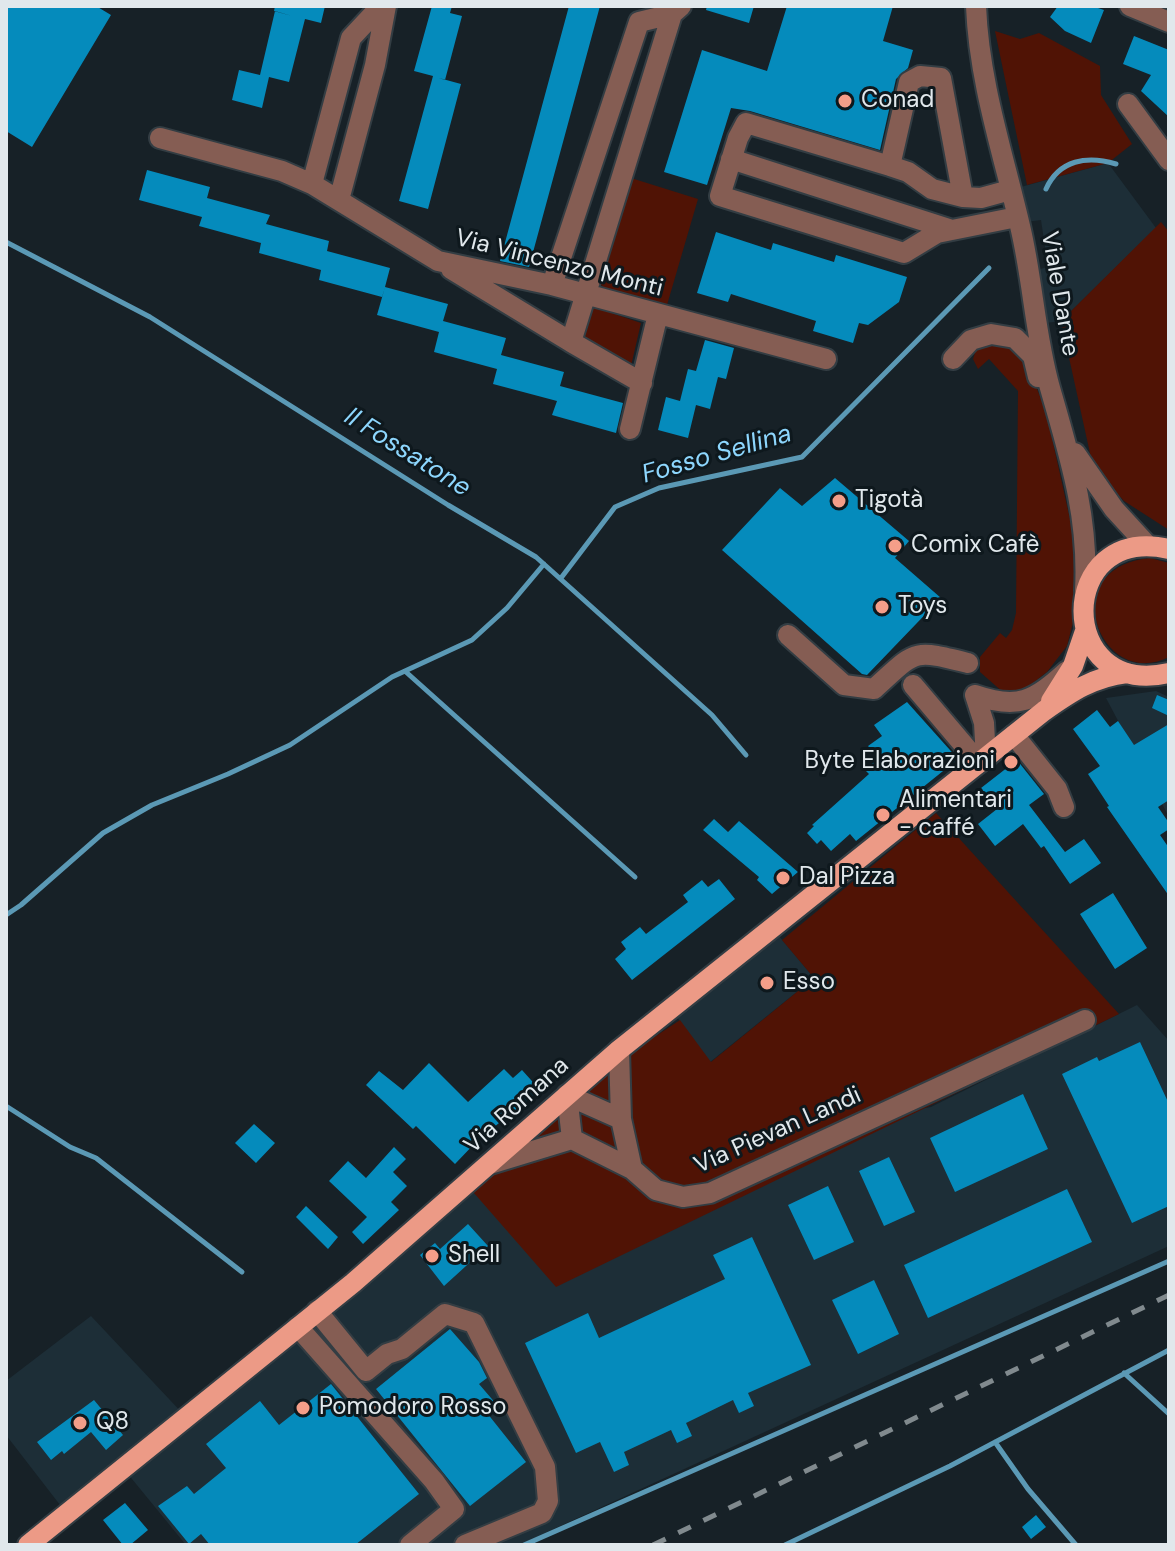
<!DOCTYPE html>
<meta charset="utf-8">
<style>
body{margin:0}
#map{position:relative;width:1175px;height:1551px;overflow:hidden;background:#172127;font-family:"DM Sans",sans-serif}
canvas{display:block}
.frame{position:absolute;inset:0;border:8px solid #e1e8ec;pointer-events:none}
</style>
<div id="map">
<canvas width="1175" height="1551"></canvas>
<div class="frame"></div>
</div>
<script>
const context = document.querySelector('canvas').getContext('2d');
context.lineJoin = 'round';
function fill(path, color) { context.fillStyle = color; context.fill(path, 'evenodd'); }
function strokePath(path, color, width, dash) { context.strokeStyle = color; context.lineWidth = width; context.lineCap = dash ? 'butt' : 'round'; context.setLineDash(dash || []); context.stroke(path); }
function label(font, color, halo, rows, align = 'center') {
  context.font = font + ' "DM Sans",sans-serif'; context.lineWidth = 6; context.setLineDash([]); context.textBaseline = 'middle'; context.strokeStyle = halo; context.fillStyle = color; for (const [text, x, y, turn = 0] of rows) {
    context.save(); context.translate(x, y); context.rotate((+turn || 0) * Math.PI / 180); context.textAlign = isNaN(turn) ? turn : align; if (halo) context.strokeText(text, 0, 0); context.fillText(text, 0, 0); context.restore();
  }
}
fill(new Path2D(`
 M1108,163L1156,228L1061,321L1038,324L1029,272L1048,267L1041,220L1019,223L1010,190Z
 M1156,691L1169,697V817L1106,698Z
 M773,929L814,978L710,1062L671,1009Z
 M1137,1005L1169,1041V1246L519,1545H186L123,1468L67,1514L6,1435V1381L91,1316L185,1416L467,1185L931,1107Z`), '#1d2e37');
fill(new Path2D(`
 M995,31L1020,39L1039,33L1100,66L1101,95L1132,144L1108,163L1027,185Z
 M631,178L698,199L667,305L607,290L600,284Z
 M1161,222L1169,232V530L1124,501L1093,467L1061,321Z
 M594,307L641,323L631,366L584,339Z
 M990,339L1011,345L1024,357L1046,411L1076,546L1079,599L1067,646L1047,672L1020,693L1005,694L980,672V657L1000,633L1006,638L1012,630L1016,613L1018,391L989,359L978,369L973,359L977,347Z
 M1150,558L1169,563V657C1100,692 1053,567 1150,558Z
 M936,813L1119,1014L556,1287L467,1185L567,1095L680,1020L711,1062L814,978L782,940Z`), '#501305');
strokePath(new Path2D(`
 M1046,189C1059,160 1087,155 1116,164
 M6,242L150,317L448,505L536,557L712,715L746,755
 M561,578L615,507L659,488L802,457L989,268
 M406,672L635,877
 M6,915L21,905L103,833L152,805L228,774L290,745L392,677L472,640L507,608L544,564
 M6,1106L70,1147L96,1158L242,1272
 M1124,1373L1169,1414
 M995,1442L1028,1489L1076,1545
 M524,1545L1169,1261
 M785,1545L950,1466L1169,1350`), '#5b99b5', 5);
fill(new Path2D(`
 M6,6H96L111,15L32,147L6,131Z
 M275,6H325L321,23L305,19L289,82L269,77L262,108L232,100L239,70L260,75L275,11L292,16L274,11Z
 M432,6H452L450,13L462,16L445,80L439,78L461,84L428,209L399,201L433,76L414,71Z
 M569,6H600L529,267L500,261Z
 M707,6H754L749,23L706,10Z
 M787,6H893L883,41L913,50L908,68L896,79L880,150L750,111L731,108L707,185L664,172L702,50L767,71Z
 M1058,6H1092L1104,10L1091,43L1065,31L1050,17Z
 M1134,36L1169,50V117L1141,91L1151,75L1123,64Z
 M147,170L210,187L207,198L270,215L266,224L329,241L327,251L390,268L385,287L448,304L443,321L506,338L501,355L564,372L560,386L623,403L616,433L552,415L557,401L493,384L497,369L434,352L439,332L377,315L385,287L382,297L319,280L321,270L259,253L261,243L199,226L202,217L139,200Z
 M716,232L771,250L773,243L834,262L836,255L907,277L899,302L868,325L859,323L853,343L813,331L816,321L731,294L728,302L697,293Z
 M705,340L734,348L726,379L718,377L710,409L696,405L688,438L658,430L666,397L680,401L688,369L696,371Z
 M835,478L909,541L895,558L941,598L867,675L862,674L722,550L780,488L802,506Z
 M1157,695L1169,700V716L1152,708Z
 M907,702L958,759L856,841L850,834L831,851L821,840L817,844L807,833L814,826L812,825L869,774L865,770L878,758L868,746L882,736L874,725Z
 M1097,710L1110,727L1118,721L1134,745L1169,724V800L1158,807L1169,823V829L1160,835L1169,848V896L1107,807L1109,806L1088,774L1100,766L1073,729Z
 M1017,760L1044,794L1029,805L1065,852L1084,839L1101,863L1070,884L1044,846L1041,848L1023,824L995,846L978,824L997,809L981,788Z
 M714,819L728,832L739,821L798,872L772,894L757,880L759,877L703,830Z
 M719,879L735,899L632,980L615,959L626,949L621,942L640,927L646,934L688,902L683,895L702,880L708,887Z
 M1113,893L1147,948L1115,969L1080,914Z
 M1140,1042L1169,1104V1206L1132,1223L1062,1074L1097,1057L1099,1061Z
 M429,1063L468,1102L504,1069L513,1078L522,1070L540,1090L505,1121L504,1119L478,1140L455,1164L416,1126L413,1129L366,1085L379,1071L403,1090Z
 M1023,1094L1048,1149L955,1192L930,1138Z
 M254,1124L275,1143L256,1163L235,1143Z
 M394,1147L406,1159L393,1172L407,1186L391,1202L399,1210L363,1244L352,1232L367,1217L329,1181L348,1161L366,1178Z
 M889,1157L915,1212L884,1226L859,1171Z
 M828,1186L854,1242L814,1260L788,1205Z
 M1067,1189L1092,1242L928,1318L904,1265Z
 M306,1206L338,1237L328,1249L296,1217Z
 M468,1224L488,1246L444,1286L420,1255L435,1243L440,1249Z
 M752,1237L811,1365L748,1393L754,1406L739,1413L733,1400L686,1423L692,1436L677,1443L671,1430L624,1452L629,1465L614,1472L600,1442L576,1453L525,1343L588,1313L599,1338L725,1279L713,1255Z
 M874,1280L899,1334L858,1354L832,1300Z
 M450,1329L479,1362L487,1378L479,1384L497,1405L487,1413L526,1462L470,1506L376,1389Z
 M331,1384L419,1494L355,1545H210L201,1534L189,1544L158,1506L187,1486L194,1494L226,1468L206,1444L260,1401L279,1425Z
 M94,1400L123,1435L106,1450L91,1432L64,1454L62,1451L51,1460L37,1442Z
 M125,1503L148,1530L130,1545H123L103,1520Z
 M1036,1515L1046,1527L1031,1539L1022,1527Z`), '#058bbc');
const minor = new Path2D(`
 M976,6C979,82 1003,153 1020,226C1033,280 1035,336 1050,388C1070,458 1089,517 1085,591
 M1130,6L1169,22
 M1128,104L1169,160
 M160,138L282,171L312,184L438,261L552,285L826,359
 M731,159L952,230
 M890,166L908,172L932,189L963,197
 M312,184L351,38L381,6
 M1010,190L981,198L963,197L941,78L920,76L909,82L890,166L746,123L738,138L720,196L904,253L937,233L1017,217
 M339,200L375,65L386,6
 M451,269L571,342L672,14L681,6
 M552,285L639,22L672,14
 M571,342L642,383
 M953,359L971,340L991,334L1015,338L1033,356L1038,377
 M630,429L658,314
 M1075,453L1114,509L1147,545
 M788,635L844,685L874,689C917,650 911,649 968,663
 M913,685L979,763
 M975,695C1018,710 1034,701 1067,671
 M975,695L984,723L986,759
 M1014,735L1057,789L1064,807
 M619,1050L621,1119L632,1169
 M567,1095L621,1119
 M567,1095L572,1139
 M490,1164L572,1139L632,1169L656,1190L683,1197L710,1193L1085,1020
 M317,1311L366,1371L387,1354L402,1349L445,1314L474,1323L545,1467L548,1501L542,1513L465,1545
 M298,1327L434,1481L454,1509L410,1545`);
const major = new Path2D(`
 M1169,549C1055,523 1055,699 1169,673
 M1051,701L1073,666L1085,631
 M28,1545L353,1283L619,1050L1044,711C1071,692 1093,677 1127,673`);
strokePath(minor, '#333d43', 24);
strokePath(major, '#333d43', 24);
strokePath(minor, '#855d53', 20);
strokePath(major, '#ec9a86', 20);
strokePath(new Path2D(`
 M653,1545L1169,1295`), '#818a8e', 5, [14, 14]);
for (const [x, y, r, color] of [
 [845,101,8,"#f49e89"],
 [839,501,8,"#f49e89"],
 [895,546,8,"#f49e89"],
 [882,607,8,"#f49e89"],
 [1011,762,8,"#f49e89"],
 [883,815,8,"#f49e89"],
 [783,878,8,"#f49e89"],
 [767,983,8,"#f49e89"],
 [432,1256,8,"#f49e89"],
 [303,1408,8,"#f49e89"],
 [80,1423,8,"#f49e89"]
]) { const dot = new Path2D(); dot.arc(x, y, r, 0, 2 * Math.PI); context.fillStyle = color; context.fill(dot); strokePath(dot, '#0e181d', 3); }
label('24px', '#e1e8ec', '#0e181d', [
 ["Conad",861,101],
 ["Tigotà",855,501],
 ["Comix Cafè",911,546],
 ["Toys",898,607],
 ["Byte Elaborazioni",995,762,"right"],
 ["Alimentari",899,801],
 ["- caffé",899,829],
 ["Dal Pizza",799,878],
 ["Esso",783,983],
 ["Shell",448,1256],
 ["Pomodoro Rosso",319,1408],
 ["Q8",96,1423]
], 'left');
label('24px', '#e1e8ec', '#0e181d', [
 ["Via Vincenzo Monti",559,264,14],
 ["Viale Dante",1059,294,80],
 ["Via Romana",517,1106,-42],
 ["Via Pievan Landi",778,1131,-24]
]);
label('italic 26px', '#8dd6fd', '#0e181d', [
 ["Il Fossatone",407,453,32],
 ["Fosso Sellina",717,455,-16]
]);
</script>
